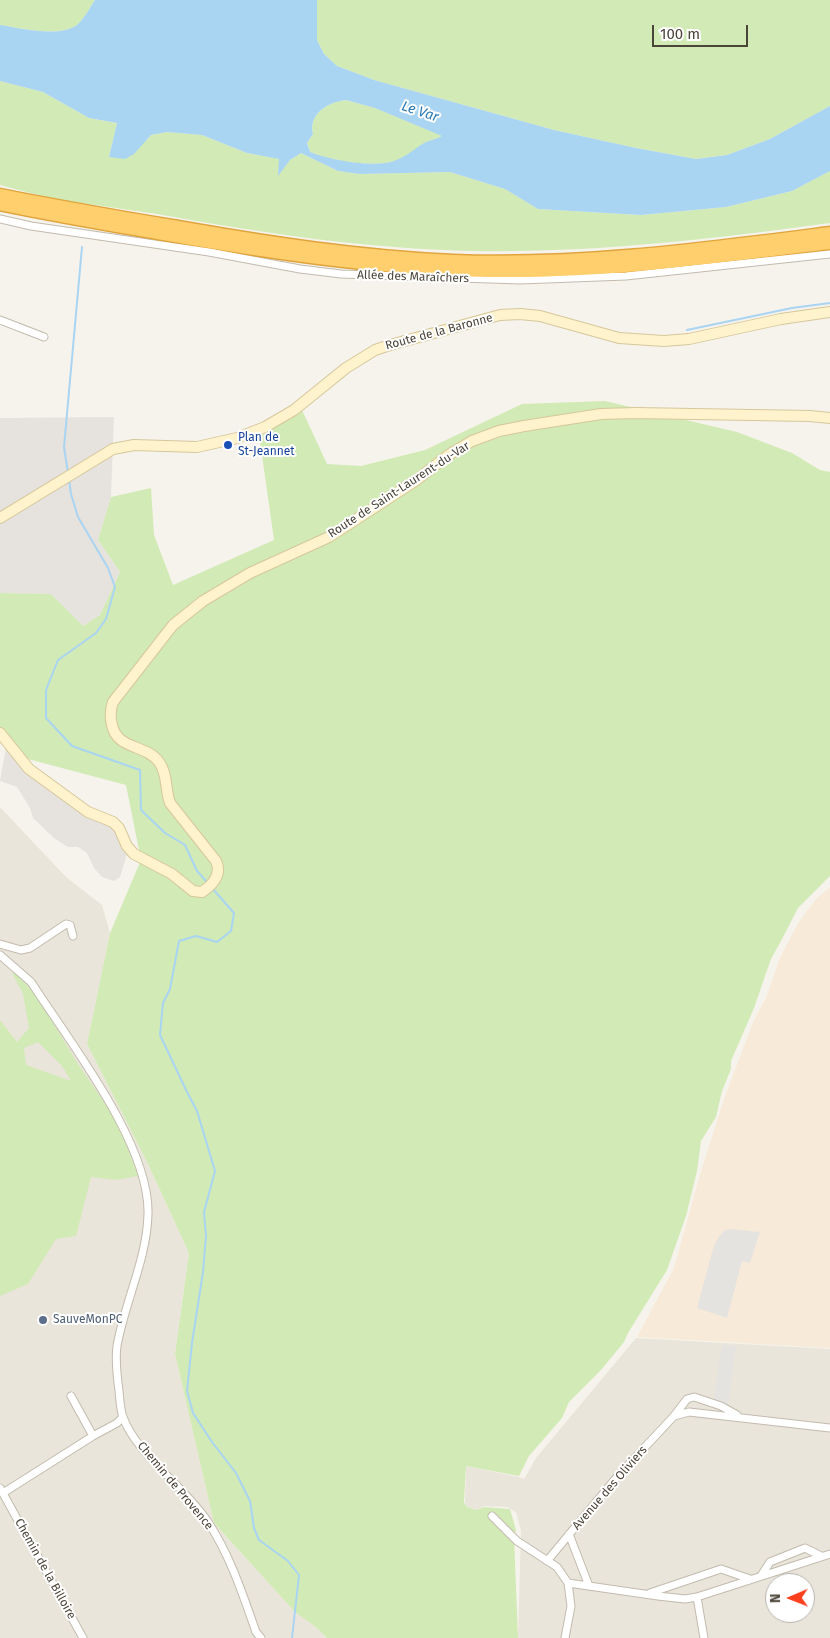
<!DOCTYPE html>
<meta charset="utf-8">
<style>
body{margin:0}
#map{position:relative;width:830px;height:1638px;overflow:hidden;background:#f6f3ec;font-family:"Fira Sans",sans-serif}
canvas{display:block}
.north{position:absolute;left:765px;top:1573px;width:50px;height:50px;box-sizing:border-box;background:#fff;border:1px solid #b7b4b0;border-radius:50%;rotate:269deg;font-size:14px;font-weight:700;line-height:20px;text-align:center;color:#4b4439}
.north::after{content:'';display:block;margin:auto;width:18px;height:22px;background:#fc3f1d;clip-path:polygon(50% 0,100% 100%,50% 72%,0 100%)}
.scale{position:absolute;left:652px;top:25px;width:96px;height:22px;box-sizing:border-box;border:2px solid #4b4439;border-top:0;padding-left:6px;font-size:15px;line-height:18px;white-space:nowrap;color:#4b4439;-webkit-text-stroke:4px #fff;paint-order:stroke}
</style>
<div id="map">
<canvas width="830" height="1638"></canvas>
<div class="north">N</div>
<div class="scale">100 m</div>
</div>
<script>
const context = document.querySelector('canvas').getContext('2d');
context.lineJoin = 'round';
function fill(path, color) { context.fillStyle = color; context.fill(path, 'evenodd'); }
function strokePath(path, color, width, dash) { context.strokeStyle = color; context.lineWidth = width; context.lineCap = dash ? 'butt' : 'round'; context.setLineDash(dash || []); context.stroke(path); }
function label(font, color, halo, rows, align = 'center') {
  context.font = font + ' "Fira Sans",sans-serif'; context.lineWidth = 4; context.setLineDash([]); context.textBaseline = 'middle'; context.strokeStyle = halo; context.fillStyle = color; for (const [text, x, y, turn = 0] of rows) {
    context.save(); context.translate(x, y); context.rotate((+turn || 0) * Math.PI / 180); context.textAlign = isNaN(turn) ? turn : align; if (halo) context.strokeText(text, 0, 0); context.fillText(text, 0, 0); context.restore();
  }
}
fill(new Path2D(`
 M0,807L66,877L102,905L110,933L87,1044L147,1162L189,1253L175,1354L214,1523L295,1612L317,1628L327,1638H0Z
 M636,1338L830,1349V1638H518L521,1531L516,1512L507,1507L484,1506L476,1510L467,1507L465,1502L466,1466L519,1477L524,1479L536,1458ZM775,1583H805V1613H775Z`), '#eae5da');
fill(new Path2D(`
 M830,887V1348L637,1337L674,1268L699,1178L723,1102L753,1022L766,998L780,958L798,923L816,899Z`), '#f7ead8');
fill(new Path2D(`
 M114,417L111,497L98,540L120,572L100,615L83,626L51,594L0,593V418Z
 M6,747L112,826L119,836L127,854L120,877L114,881L102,877L94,868L87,853L78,847H68L55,839L33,818L30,808L17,787L0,781Z`), '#e6e2dd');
fill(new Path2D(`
 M0,0H95C90,7 84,19 77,25C59,38 20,28 0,25Z
 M317,0H830V106L770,139L727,155L696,159L636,148L554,130L374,80L337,66L324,54L317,40Z
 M0,81L43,92L89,118L117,123L109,157L147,140L151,135L167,132L202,135L247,153L280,159L278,175L290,160L301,153L338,171L360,174L450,172L505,189L538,209L641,215L726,207L792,191L830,171V223C712,239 593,253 474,251C368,249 261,233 157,214C125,209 93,205 61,200C41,196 20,190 0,185Z
 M346,100L375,108L443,136C437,139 430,140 425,143C418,147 412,153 405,157C382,170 334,162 310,152L307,143L313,134C308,114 328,102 346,100Z
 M605,401L737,432L792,453L820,470L830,472V876L798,908L782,939L771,959L754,1008L731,1061V1069L722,1091L716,1117L701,1141L697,1171L686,1216L667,1270L628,1333L624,1342L601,1370L569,1402L562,1418L529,1456L519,1476L466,1466L464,1502L467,1507L476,1510L484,1507L510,1509L516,1530L514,1537L518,1638H327L317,1628L295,1612L214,1523L175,1354L189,1253L147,1162L87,1044L110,933L141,860L126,785L28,759L0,736V593L51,594L83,626L100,615L120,572L98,540L111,497L151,488L154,535L173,585L274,540L259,434L302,410L327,464L361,466L425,450L522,404Z
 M12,973L17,974L38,998L78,1064L119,1124L138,1176L115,1180L91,1177L76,1236L56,1239L28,1284L0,1296V1020L17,1042L29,1028L23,994ZM38,1042L62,1066L71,1081L26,1065L24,1048Z`), '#d2eab5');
fill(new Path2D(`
 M728,1229L760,1232L750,1263L742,1261L727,1318L697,1308L713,1249L718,1238L724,1231Z
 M722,1345L736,1346L728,1405L714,1399Z`), '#e5e3e0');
fill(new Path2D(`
 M95,0H317V40L324,54L337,66L374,80L554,130L636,148L696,159L727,155L770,139L830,106V171L792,191L726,207L641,215L538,209L505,189L450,172L360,174L338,171L301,153L290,160L278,176L279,159L247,153L202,135L167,132L151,135L134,154L125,159L109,157L117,123L89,118L43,92L0,81V25C20,28 59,38 77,25C84,19 90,7 95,0ZM346,100L375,108L442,136C437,139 430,140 424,143C414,149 406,157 394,161C373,168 330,160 310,152L307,143L313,134C308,114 328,102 346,100Z`), '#a9d4f2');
strokePath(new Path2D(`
 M687,330L792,308L830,303
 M68,473L64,447L82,247
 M69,480L71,494L78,517L108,568L115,587L106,619L96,633L58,660L46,690V718L72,746L140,770L141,810L165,833L185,845L197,871L207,882
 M212,888L234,913L231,931L217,942L196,936L179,941L170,989L163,1003L160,1035L187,1092L197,1111L215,1171L204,1212L206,1236L203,1272L192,1343L187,1391L193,1413L212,1442L236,1473L250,1501L254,1528L259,1540L288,1561L299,1575L292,1638`), '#a9d4f2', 2);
const street = new Path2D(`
 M0,219L31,226L209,252L300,269L341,274L520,280L626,276L830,254
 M0,320L44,337
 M0,944L21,950L30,948L66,924L70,925L73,936
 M0,955L31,982L39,994C75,1049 150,1147 148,1214C147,1259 125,1301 117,1346C115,1360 117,1376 119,1391C120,1399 120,1409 123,1417C136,1454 186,1488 208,1522C230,1555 243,1595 256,1632L261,1638
 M71,1396L93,1436
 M674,1416L687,1399L694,1397L721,1406L737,1415
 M0,1488L83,1638
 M3,1493L93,1436L117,1423L123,1417
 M492,1516L517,1541L557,1567L568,1583L658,1596L685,1599L697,1597L830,1554
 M569,1534L589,1586
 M547,1561L617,1477L674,1416L689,1412L830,1428
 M761,1576L770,1562L805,1548L821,1556
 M650,1593L721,1569L750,1579
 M697,1597L704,1638
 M565,1638L571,1606L568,1583`);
const secondary = new Path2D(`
 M0,518L113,449L134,445L197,447L237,438L265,427L294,410L346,368L375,350L390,345L500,315L520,314L540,316L619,338L664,341L689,339L781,319L830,312
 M0,733L29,769L88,812L113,822L119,828L127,846L134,854L172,874L193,891L202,892C214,884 222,874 216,861L170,803C165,790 168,774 159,762C146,744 117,750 112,725C110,717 110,710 113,702L173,625L203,601L250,573L329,537L415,481L450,454L472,441L499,431L524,426L601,414L636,413L810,416L830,418`);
const highway = new Path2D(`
 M0,195C59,207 118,217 178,227C269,243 360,257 453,261C580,266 705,249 830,233
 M0,204C62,217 124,227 186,238C293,256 399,271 508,271C616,271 723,256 830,243`);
strokePath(street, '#c2bbae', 9);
strokePath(secondary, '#d6c79b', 12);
strokePath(highway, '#e0a43c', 15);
strokePath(street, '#fff', 7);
strokePath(secondary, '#fff3cd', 10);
strokePath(highway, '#ffcf6e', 12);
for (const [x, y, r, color] of [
 [228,445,5,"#1a4fb4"],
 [43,1320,5,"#5c6f8a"]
]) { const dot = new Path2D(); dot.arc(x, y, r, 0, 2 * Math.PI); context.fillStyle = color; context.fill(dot); strokePath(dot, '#fff', 2); }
label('12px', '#4b4439', '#fff', [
 ["Allée des Maraîchers",413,277,2],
 ["Route de la Baronne",439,332,-15],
 ["Route de Saint-Laurent-du-Var",399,490,-33],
 ["Chemin de Provence",175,1486,50],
 ["Avenue des Oliviers",610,1488,-49],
 ["Chemin de la Billoire",45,1569,61]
]);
label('12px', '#164399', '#fff', [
 ["Plan de",238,438],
 ["St-Jeannet",238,452]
], 'left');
label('12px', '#4e5e75', '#fff', [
 ["SauveMonPC",53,1320]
], 'left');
label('italic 14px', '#2e7ab2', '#fff', [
 ["Le Var",420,112,18]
]);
</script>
